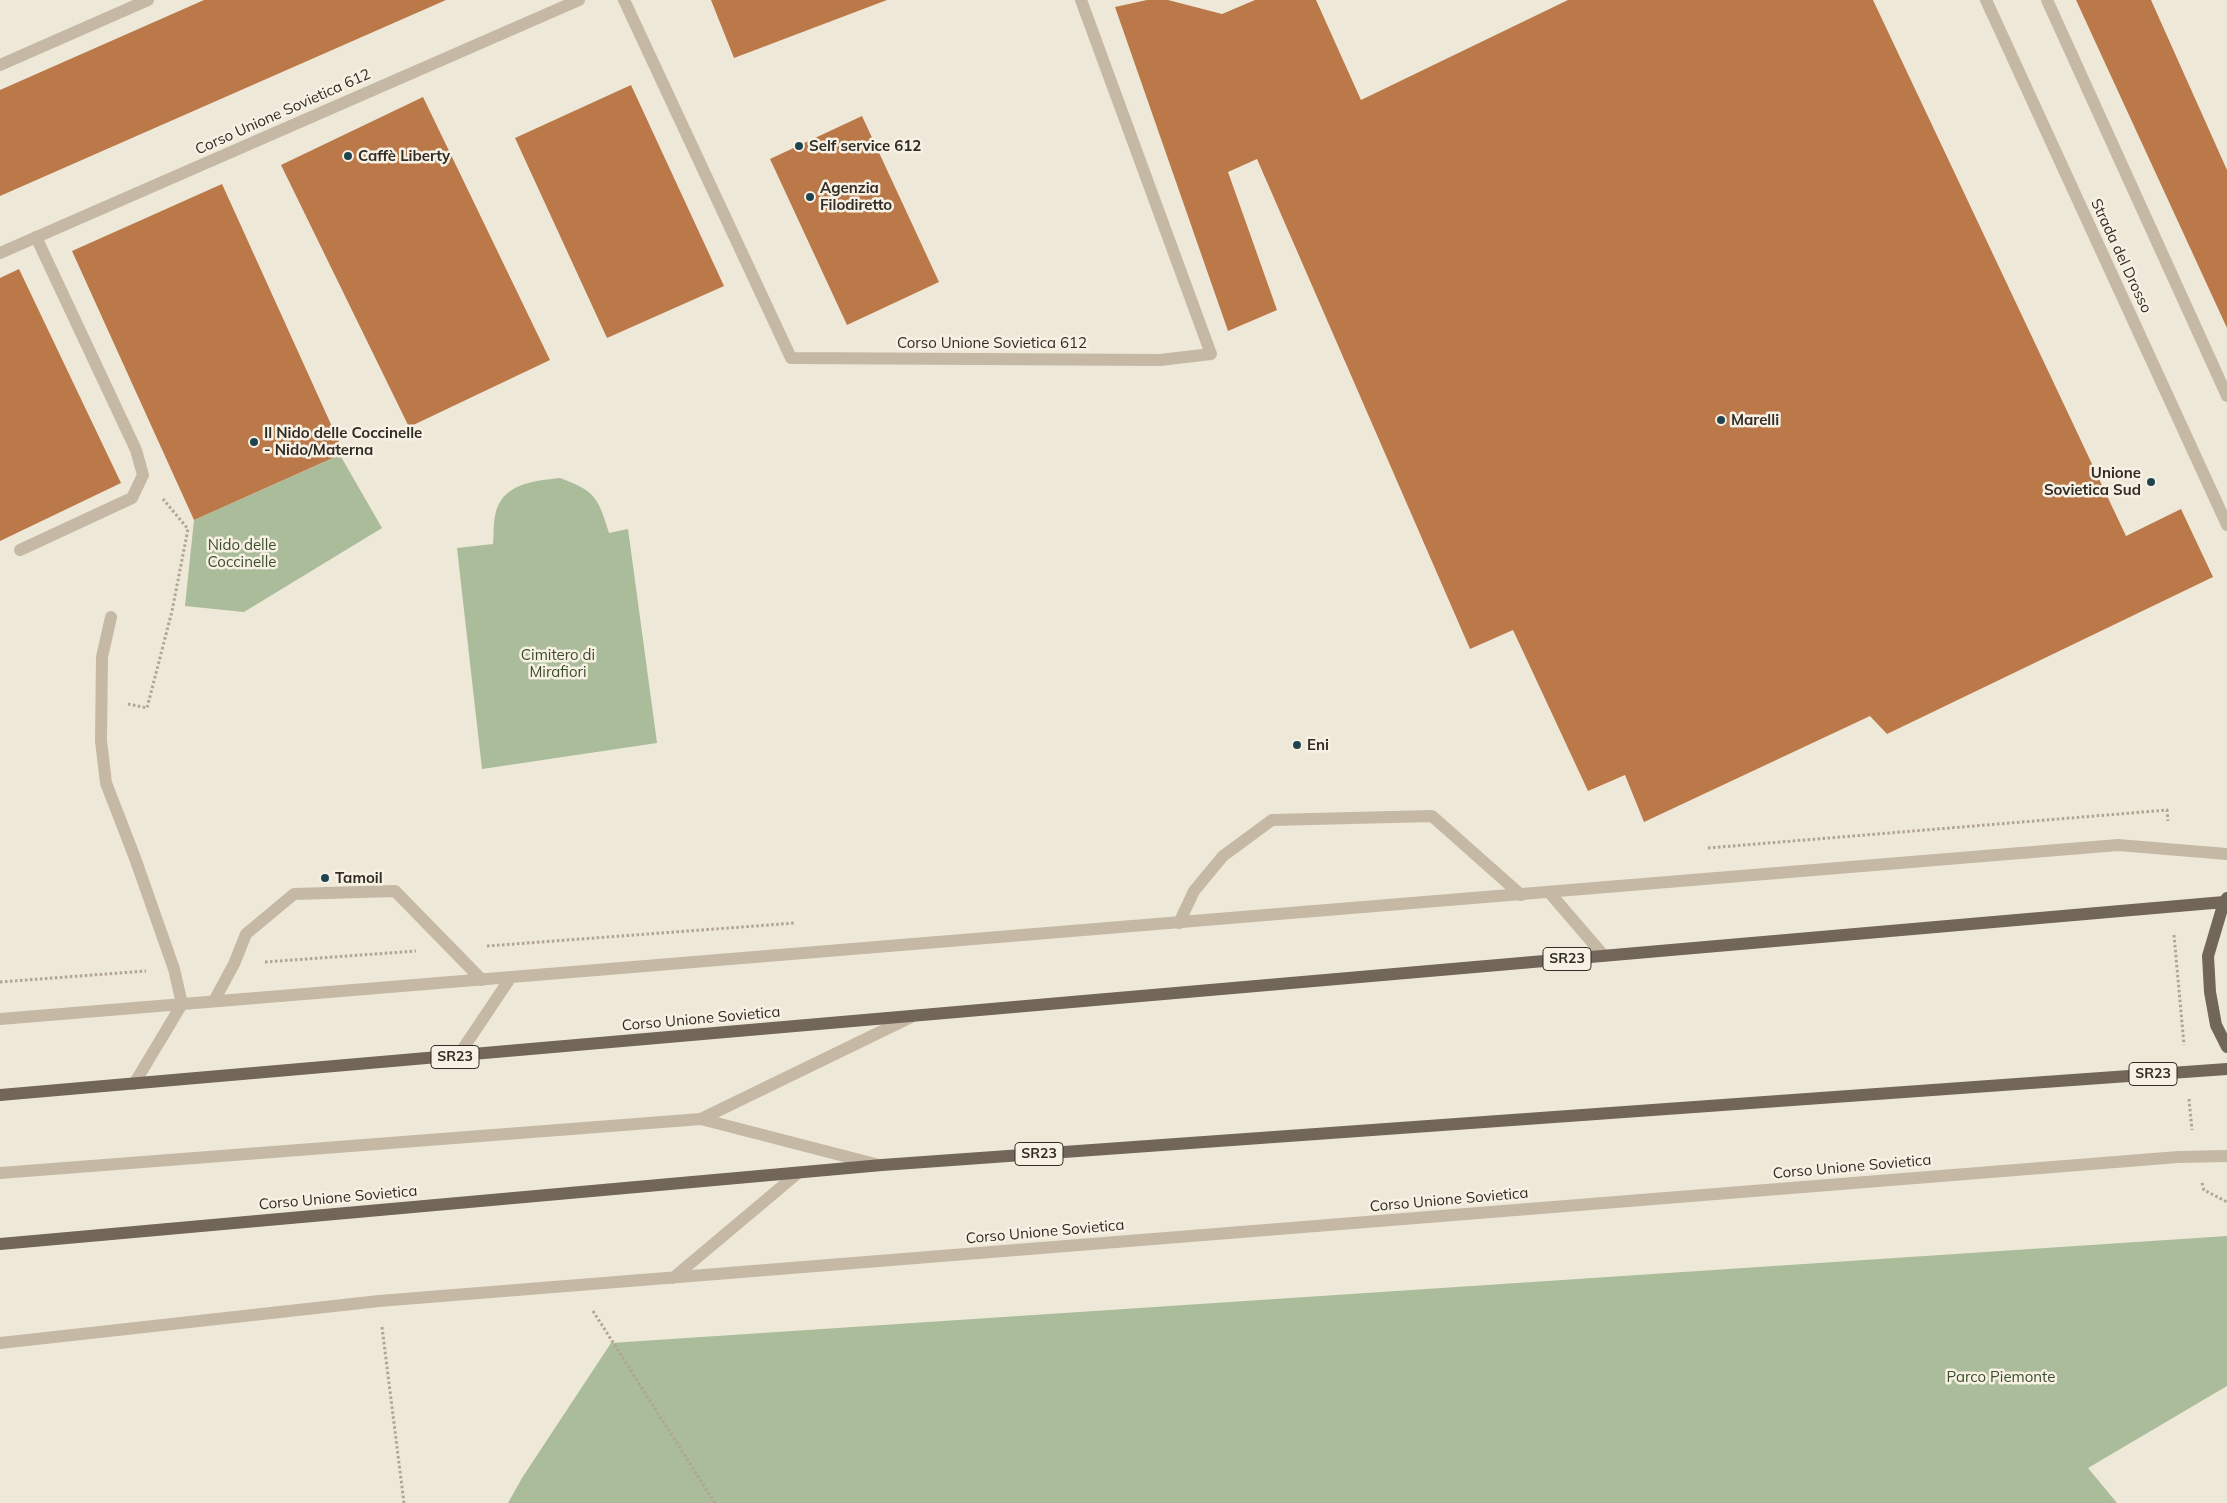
<!DOCTYPE html>
<meta charset="utf-8">
<style>
body{margin:0}
canvas{display:block;background:#eee8d8}
</style>
<canvas width="2227" height="1503"></canvas>
<script>
const context = document.querySelector('canvas').getContext('2d');
context.lineJoin = 'round';
function fill(path, color) { context.fillStyle = color; context.fill(path, 'evenodd'); }
function strokePath(path, color, width, dash) { context.strokeStyle = color; context.lineWidth = width; context.lineCap = dash ? 'butt' : 'round'; context.setLineDash(dash || []); context.stroke(path); }
function label(font, color, halo, rows, align = 'center') {
  context.font = font + ' Mulish,sans-serif'; context.lineWidth = 5; context.setLineDash([]); context.textBaseline = 'middle'; context.strokeStyle = halo; context.fillStyle = color; for (const [text, x, y, turn = 0] of rows) {
    context.save(); context.translate(x, y); context.rotate((+turn || 0) * Math.PI / 180); context.textAlign = isNaN(turn) ? turn : align; if (halo) context.strokeText(text, 0, 0); context.fillText(text, 0, 0); context.restore();
  }
}
fill(new Path2D(`
 M340,455L382,528L244,612L185,606L194,520Z
 M560,478C596,491 598,498 609,533L628,529L657,743L482,769L457,548L493,544C494,535 493,525 495,516C501,483 534,481 560,478Z
 M2227,1236V1386L2088,1468L2117,1503H508L522,1478L611,1343Z`), '#aabc9a');
fill(new Path2D(`
 M204,0H446L0,196V90Z
 M711,0H887L734,58Z
 M1147,0H1168L1222,14L1255,0H1316L1361,100L1568,0H1873L2126,536L2181,509L2213,577L1887,734L1870,716L1644,822L1625,775L1588,791L1513,630L1470,649L1257,159L1228,172L1277,310L1228,331L1115,7Z
 M2076,0H2151L2227,170V328Z
 M631,85L724,286L607,338L515,138Z
 M423,97L550,360L409,427L281,165Z
 M862,116L939,282L847,325L770,159Z
 M222,184L344,453L194,520L72,251Z
 M19,269L121,483L0,541V278Z`), '#bb7949');
strokePath(new Path2D(`
 M128,704L147,708L172,611L188,529L163,499
 M1708,848L2167,810L2168,821
 M2174,935L2184,1045
 M487,946L795,923
 M265,962L416,951
 M0,982L146,971
 M2189,1099L2192,1130
 M2202,1183L2204,1190L2227,1202
 M593,1311L715,1503
 M382,1327L404,1503`), '#b1a490', 3, [2.5, 2.5]);
strokePath(new Path2D(`
 M20,550L132,498L143,475L136,450L36,237
 M1179,923L1194,891L1223,856L1272,820L1432,816L1521,895
 M214,1001L234,964L246,934L294,894L395,891L482,980`), '#c5b9a5', 12);
strokePath(new Path2D(`
 M624,0L791,358L1160,360L1211,354L1081,0
 M0,65L148,0
 M0,253L579,0
 M111,617L102,657L101,741L106,783L135,858L174,969L182,1004L134,1084
 M1549,892L1604,956
 M0,1019L2118,845L2227,854
 M458,1056L511,977
 M673,1278L798,1173
 M0,1343L379,1301L2178,1157L2227,1156`), '#c5b9a5', 12);
strokePath(new Path2D(`
 M1986,0L2227,525
 M2047,0L2227,396
 M701,1119L911,1017
 M0,1173L701,1119L879,1165`), '#c5b9a5', 12);
strokePath(new Path2D(`
 M2227,898L2224,902L2208,956L2210,992L2216,1025L2227,1047
 M0,1095L2224,902
 M0,1244L882,1165L2227,1069`), '#726658', 12);
for (const [x, y, r, color] of [
 [799,146,5,"#1f444f"],
 [348,156,5,"#1f444f"],
 [810,197,5,"#1f444f"],
 [1721,420,5,"#1f444f"],
 [254,442,5,"#1f444f"],
 [2151,482,5,"#1f444f"],
 [1297,745,5,"#1f444f"],
 [325,878,5,"#1f444f"]
]) { const dot = new Path2D(); dot.arc(x, y, r, 0, 2 * Math.PI); context.fillStyle = color; context.fill(dot); strokePath(dot, '#f7f1e4', 2); }
for (const [x, y, w] of [
 [1567,959,48],
 [455,1057,48],
 [2153,1074,48],
 [1039,1154,48]
]) { const box = new Path2D(); box.roundRect(x - w / 2, y - 11.5, w, 23, 4); context.fillStyle = '#f7f1e4'; context.fill(box); strokePath(box, '#322c26', 1); }
label('bold 14px', '#322c26', null, [
 ["SR23",1567,959],
 ["SR23",455,1057],
 ["SR23",2153,1074],
 ["SR23",1039,1154]
]);
label('15px', '#322c26', '#f7f1e4', [
 ["Corso Unione Sovietica 612",283,112,-24],
 ["Strada del Drosso",2121,256,65],
 ["Corso Unione Sovietica 612",992,343],
 ["Corso Unione Sovietica",701,1019,-5],
 ["Corso Unione Sovietica",1852,1167,-5],
 ["Corso Unione Sovietica",338,1198,-5],
 ["Corso Unione Sovietica",1449,1200,-5],
 ["Corso Unione Sovietica",1045,1232,-5]
]);
label('bold 15px', '#322c26', '#f7f1e4', [
 ["Self service 612",809,146],
 ["Caffè Liberty",358,156],
 ["Agenzia",820,188],
 ["Filodiretto",820,205],
 ["Marelli",1731,420],
 ["Il Nido delle Coccinelle",264,433],
 ["- Nido/Materna",264,450],
 ["Unione",2141,473,"right"],
 ["Sovietica Sud",2141,490,"right"],
 ["Eni",1307,745],
 ["Tamoil",335,878]
], 'left');
label('15px', '#3b4e2c', '#f7f1e4', [
 ["Nido delle",242,545],
 ["Coccinelle",242,562],
 ["Cimitero di",558,655],
 ["Mirafiori",558,672],
 ["Parco Piemonte",2001,1377]
]);
</script>
